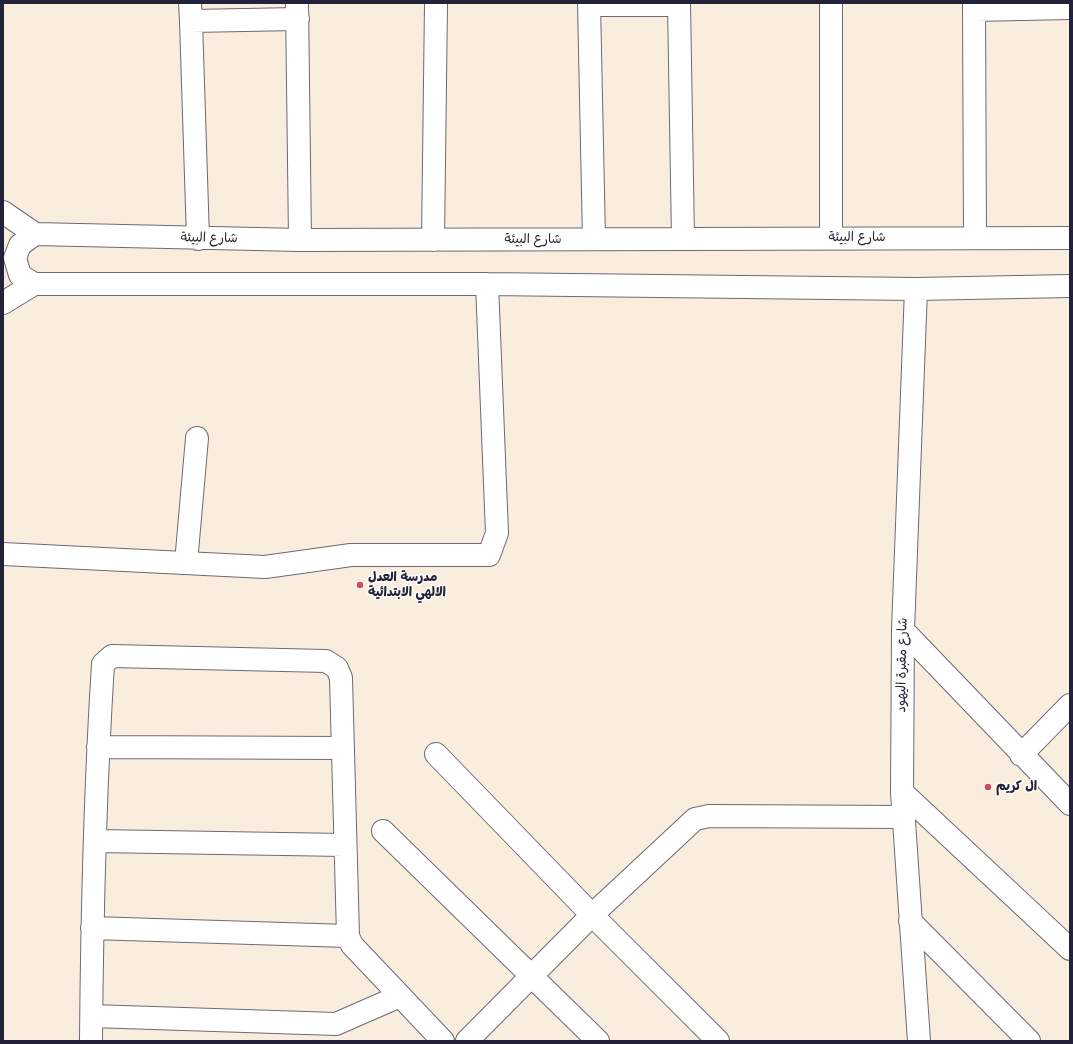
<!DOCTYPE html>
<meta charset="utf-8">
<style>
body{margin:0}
#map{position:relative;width:1073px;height:1044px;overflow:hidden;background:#f9eede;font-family:Mynerve,sans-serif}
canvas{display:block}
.frame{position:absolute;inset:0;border:4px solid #22223b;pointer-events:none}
</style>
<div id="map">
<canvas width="1073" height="1044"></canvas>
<div class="frame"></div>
</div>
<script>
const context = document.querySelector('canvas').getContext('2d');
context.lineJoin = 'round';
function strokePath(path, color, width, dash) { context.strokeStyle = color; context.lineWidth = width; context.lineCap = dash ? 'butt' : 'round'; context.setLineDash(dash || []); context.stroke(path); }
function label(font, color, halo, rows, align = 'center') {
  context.font = font + ' Mynerve,"Playpen Sans Arabic",sans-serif'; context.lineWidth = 3; context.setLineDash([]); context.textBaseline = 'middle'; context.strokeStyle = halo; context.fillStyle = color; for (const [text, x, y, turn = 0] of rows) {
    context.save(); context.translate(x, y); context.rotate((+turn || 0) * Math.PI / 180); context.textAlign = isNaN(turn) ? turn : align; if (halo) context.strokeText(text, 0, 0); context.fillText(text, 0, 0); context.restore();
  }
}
const minor = new Path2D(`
 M190,3L191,21L298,19
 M297,3L300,240
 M589,3L594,239
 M679,3L683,239
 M974,3L975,238
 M589,5H679
 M974,10L1070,8
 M191,21L198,239
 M3,212L35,234L300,240L1070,238
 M831,238V3
 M433,240L436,3
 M34,284L20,275L15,258L20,245L35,234
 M916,289L903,630L902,792L919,1041
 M3,303L34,284H487L916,289L1070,286
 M3,554L265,567L351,555H489L497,533L487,284
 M186,563L197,438
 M903,630L1070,804
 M98,747L343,748
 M436,754L592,915L718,1041
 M1021,755L1070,705
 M902,792L1070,949
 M383,831L598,1041
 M96,841L345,845
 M910,921L1029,1041
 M92,928L348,936
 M92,1016L336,1024L400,996
 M91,1041C92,915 95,790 103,664L112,656L326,661L337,668L341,678L348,936L352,945L443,1041
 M467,1041L592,915L695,819L709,816L903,817`);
strokePath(minor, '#6d6974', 24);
strokePath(minor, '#fff', 22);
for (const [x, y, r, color] of [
 [360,585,4,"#d1495b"],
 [988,787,4,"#d1495b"]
]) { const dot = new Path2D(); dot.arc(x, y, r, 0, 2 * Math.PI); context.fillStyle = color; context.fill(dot); strokePath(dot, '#fdfcf7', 1.5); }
label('13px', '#22223b', '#fdfcf7', [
 ["شارع البيئة",857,238],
 ["شارع البيئة",209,239,1],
 ["شارع البيئة",533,240],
 ["شارع مقبرة اليهود",903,665,-89]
]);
label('bold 13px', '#22223b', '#fdfcf7', [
 ["مدرسة العدل",368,578],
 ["الالهي الابتدائية",368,593],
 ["ال كريم",996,787]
], 'left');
</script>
